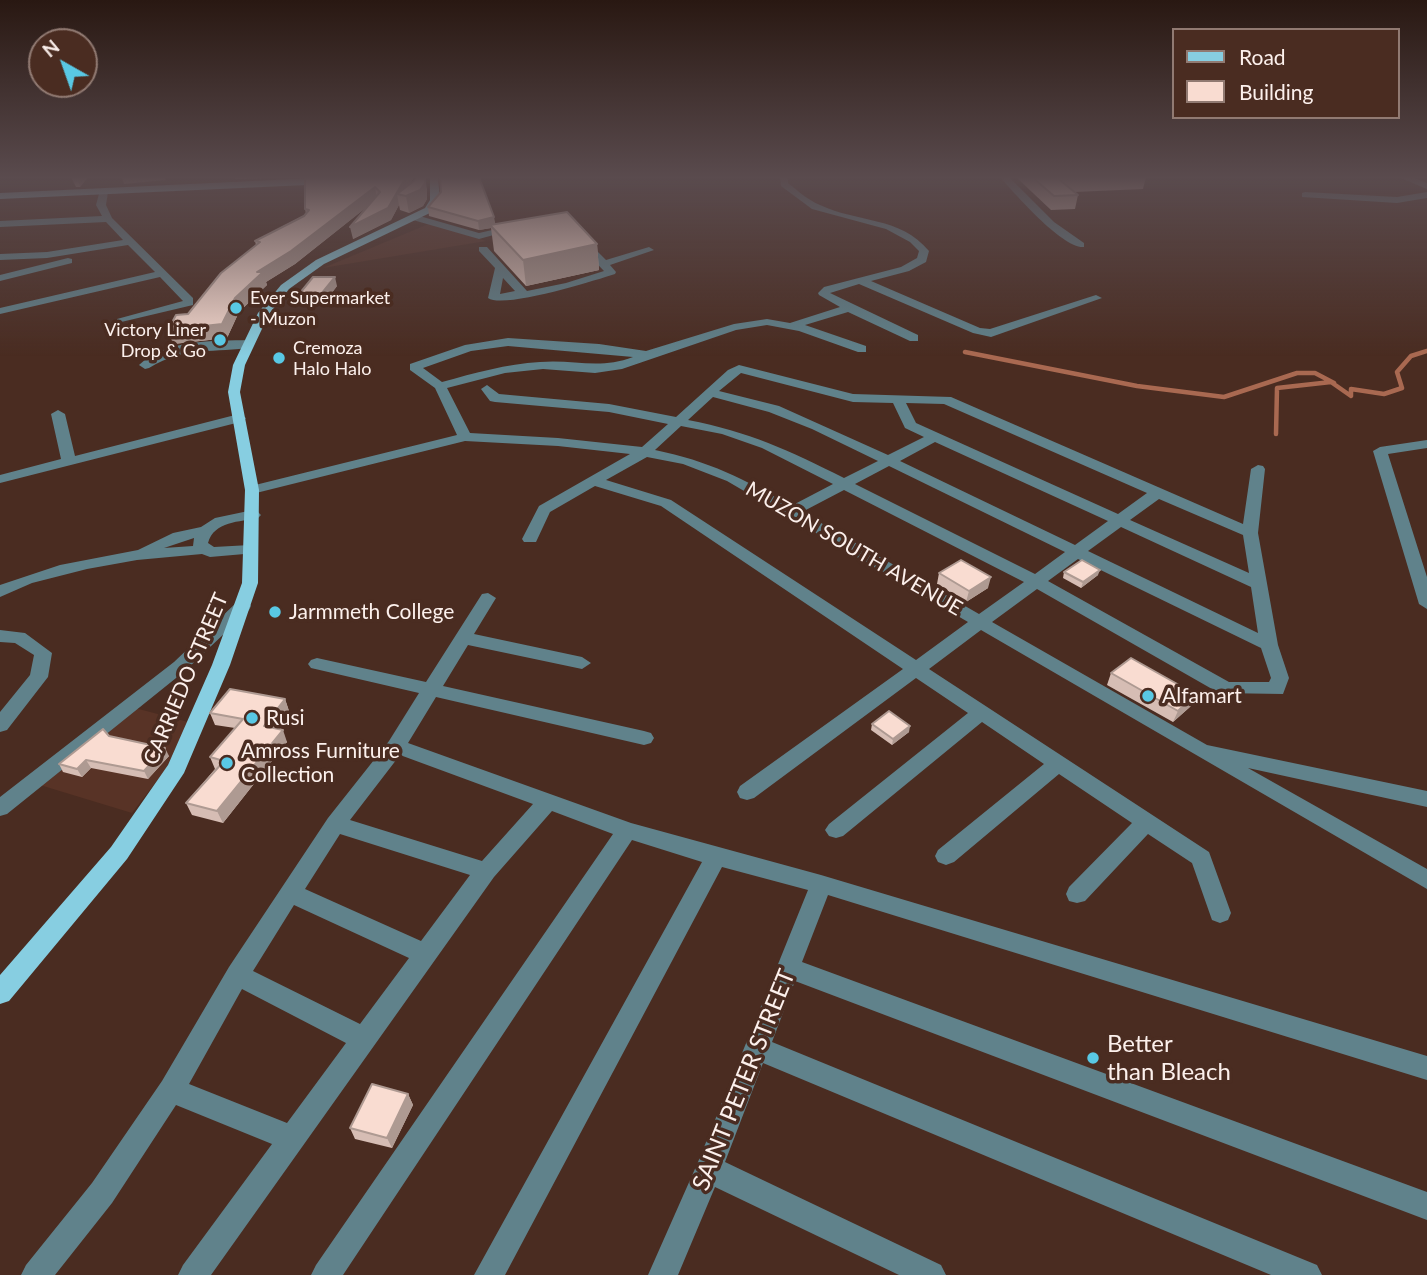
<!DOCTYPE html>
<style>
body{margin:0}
#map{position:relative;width:1427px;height:1275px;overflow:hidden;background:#4a2c21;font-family:Lato,sans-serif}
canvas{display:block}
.legend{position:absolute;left:1172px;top:28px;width:228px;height:91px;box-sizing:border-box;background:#4a2c21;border:2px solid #917a72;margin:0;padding:9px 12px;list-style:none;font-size:21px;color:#fcf0ec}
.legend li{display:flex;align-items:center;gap:14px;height:35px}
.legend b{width:35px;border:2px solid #917a72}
.north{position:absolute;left:28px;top:28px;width:70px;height:70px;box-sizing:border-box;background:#4a2c21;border:2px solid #917a72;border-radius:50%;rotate:320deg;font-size:19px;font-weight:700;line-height:28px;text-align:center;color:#fcf0ec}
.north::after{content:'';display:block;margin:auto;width:24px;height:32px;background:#59c8e4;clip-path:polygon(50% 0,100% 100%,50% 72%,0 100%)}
</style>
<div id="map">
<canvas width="1427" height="1275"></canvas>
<ul class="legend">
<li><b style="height:9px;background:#87cee1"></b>Road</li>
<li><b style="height:19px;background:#f9dcd1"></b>Building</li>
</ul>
<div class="north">N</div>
</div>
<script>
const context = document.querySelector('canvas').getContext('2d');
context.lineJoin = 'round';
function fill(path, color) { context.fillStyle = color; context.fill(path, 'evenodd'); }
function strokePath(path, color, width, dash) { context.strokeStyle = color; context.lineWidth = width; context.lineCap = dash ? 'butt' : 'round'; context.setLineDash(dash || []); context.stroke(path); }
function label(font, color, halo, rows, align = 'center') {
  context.font = font + ' Lato,sans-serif'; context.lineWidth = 7; context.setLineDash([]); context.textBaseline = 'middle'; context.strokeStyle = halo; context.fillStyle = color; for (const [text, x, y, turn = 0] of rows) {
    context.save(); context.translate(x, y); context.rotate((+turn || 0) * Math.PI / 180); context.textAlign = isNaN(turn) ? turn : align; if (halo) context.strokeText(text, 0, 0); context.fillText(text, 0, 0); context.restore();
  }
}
fill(new Path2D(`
 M431,223L486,241L323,268Z
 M135,708L188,722L166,769L132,813L40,785Z`), '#583326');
strokePath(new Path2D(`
 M965,352L1137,386L1224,397L1297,373H1315L1334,383
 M1276,434L1277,388L1331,382L1351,396V389L1384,394L1402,388L1397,372L1411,356L1427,351`), '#a96951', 4.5);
fill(new Path2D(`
 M780,177H788V183C798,191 808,200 820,205C858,223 900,216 929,251L926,262L909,271L871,281L980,328L990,329L1096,295L1102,298L991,337L973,333L859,284L830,293L918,335V341H910L848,312L805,325L866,346V352H858L799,331L767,325L736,330L622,369L595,373L543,369L505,373L447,388L470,433L558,438L642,447L668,424L609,412L495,402L490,401L481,389L487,385L499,394L609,404L676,417L728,370L739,365L853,394L951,397L1243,524L1251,469L1258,465L1263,466L1265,469L1258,533L1278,645L1289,678L1283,694L1219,693L1037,589L992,622L1207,745L1427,791V807L1248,768L1427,869V889L981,630L929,669L1209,852L1231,913L1228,920L1220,923L1212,920L1192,863L1148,834L1085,901L1077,903L1069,901L1066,894L1069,887L1132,823L1059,774L954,862L946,865L938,862L935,856L938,850L1044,764L982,722L843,836L836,838L829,836L825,830L829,824L968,713L916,678L754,798L747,800L740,798L737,792L740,786L903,669L661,506L595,486L550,512L536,542H524L522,539L539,506L630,454L558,446L465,441L252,494L245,490L247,487L457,435L435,388L410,370V364L465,345L508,338L599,344L646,351L734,324L767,319L790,323L840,307L819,295L818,293L824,287L901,267L917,258L919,251L910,242L886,229L812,209L781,186ZM508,346L633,357C599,370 574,359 540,362C506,364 475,373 442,382L423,368L471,351ZM741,373L853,402L893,403L905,428L924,437L888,455L779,406L719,391ZM713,397L769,412L812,429L878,461L844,478C788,450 750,432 688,420ZM906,403L944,404L1147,493L1118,514L916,423ZM681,426L722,434L762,448L833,484L791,506C744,479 709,461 655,450ZM935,442L1108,521L1075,545L900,461ZM647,457L683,464L727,481L968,622L916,660L671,500L606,480ZM889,466L1065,552L1035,574L855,484ZM844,490L1024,582L979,614L802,512ZM1159,499L1243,535L1249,573L1130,520ZM1121,527L1251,587L1258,633L1088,551ZM1078,559L1261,648L1271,678L1269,682H1229L1048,581Z
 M1000,177H1009L1054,222L1084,243V247C1063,249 1014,193 1000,177Z
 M1398,177H1411L1427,183V189Z
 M100,190L108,192L106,205L112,218L193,298V305L117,323V319L183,301L160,277L0,314V308L155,272L128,245L47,258L0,260V254L47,252L123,240L106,222L0,227V221L102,216L96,205Z
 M1305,192L1397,197L1427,192V198L1397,203L1302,197V193Z
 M416,215L479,233L514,225L519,228L479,239L413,220L411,218Z
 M579,241H587L606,260L649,247L654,250L610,265L616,272L615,274C593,281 504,309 488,298L495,268L479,251V247H487L527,291L566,283L604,271L579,245ZM503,278L515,291L500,294Z
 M68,258L72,259V263L0,281V275Z
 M249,340L253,341V347C214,354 187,345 149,368L145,369L139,365C166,339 214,341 249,340Z
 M58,410L65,414L75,456L239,414L246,418L244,421L0,483V475L61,459L51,414Z
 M1427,440V448L1388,454L1427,577V609L1419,604L1373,451L1380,447Z
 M253,510L258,512L261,515L258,518C240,522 214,521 208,543L214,547L250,545L258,550L256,553L210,557L202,554L137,560L87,569L32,583L0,597V585L60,565L138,550L173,533L201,527L215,518ZM194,538L193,546L164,548Z
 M488,593L496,598L474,634L582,657L591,663L582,669L468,645L443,686L644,731L651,733L654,738L651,743L644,745L436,697L408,743L631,823L821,875L1427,1056V1080L828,895L802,962L1427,1192V1220L795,981L772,1042L1317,1265L1322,1275H1271L763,1063L725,1162L941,1265L946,1275H899L715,1187L678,1275H648L698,1162L808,890L722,867L505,1275H474L702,862L632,840L343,1275H311L316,1265L613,834L552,811L494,877L211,1275H178L183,1265L272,1144L176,1105L112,1203L55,1275H21L26,1265L92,1183L162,1081L229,967L328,818L389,741L419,693L311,668L308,664L311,660L317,658L426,682L482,594ZM400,755L533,804L482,861L350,820ZM340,834L470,875L421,941L305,889ZM294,905L409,958L360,1024L253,971ZM242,989L346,1043L287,1123L189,1084Z
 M243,601L249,602L251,606L249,610L186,670L7,814L0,816V797L174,662L237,602Z
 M0,630L25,633L52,653L48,677L7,730L0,732V712L30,675L34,655L15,643L0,642Z`), '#60828b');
fill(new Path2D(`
 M337,177H361L329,184L0,199V193Z
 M430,177H438L440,200L432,212L324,264L289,289L269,314L245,365L240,392L259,490L258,583L230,665L184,773L127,859L9,1001L0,1004V975L111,847L168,765L212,665L242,583L245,490L228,392L233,365L258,313L281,285L316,260L425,208L430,200Z`), '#87cee1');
fill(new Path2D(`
 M71,177H88L80,187H76Z
 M234,177H296L235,179Z
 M305,177H414L410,184L427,189V199L423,206L409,213L400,210L399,205L391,220L353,239L368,206L295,264L266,282L267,285L239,312L227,338L173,344L188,314L256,245L255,241L306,214L305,209Z
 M1016,177H1146L1143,189L1074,192L1078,195L1075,209L1051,210Z
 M428,207L495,225L597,244L599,270L526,286L494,251L491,228L479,230L429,216Z
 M337,286L324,303L302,302L300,293Z
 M1064,572L1098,575L1081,588L1063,578Z
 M939,573L988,588L966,602L937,584Z
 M1111,673L1195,694L1191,706L1173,722L1107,685Z
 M285,699L289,711L275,728L287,742L223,823L192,815L186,803L215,769L210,757L235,728L215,725L210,713Z
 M872,724L909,732L892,745L871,730Z
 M109,736L169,756L148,779L91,768L82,777L63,772L59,764Z
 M408,1094L413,1105L392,1148L355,1139L350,1128Z`), '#d6bdb4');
fill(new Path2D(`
 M77,177H88L80,187Z
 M122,177H165L166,180L124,184Z
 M406,177H414L404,196L397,194L399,205L391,220L353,239L350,227Z
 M425,177L427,189V199L423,206L409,213L406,196Z
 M375,187L377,199L295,264L266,282L267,285L239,312L227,338L173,344L168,330L235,298L257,272Z
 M494,217L496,227L490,225L491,228L479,230L478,221Z
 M597,244L599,270L526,286L523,260Z
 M335,277L337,286L324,303L322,293Z
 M1100,570L1098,575L1081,588L1083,582Z
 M991,577L988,588L966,602L969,591Z
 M1195,694L1191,706L1173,722L1178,711Z
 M285,699L289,711L268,738L264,726Z
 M910,726L909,732L892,745L893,739Z
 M283,730L287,742L223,823L217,811Z
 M165,748L169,756L148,779L144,771Z
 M86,760L91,768L82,777L77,769Z
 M408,1094L413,1105L392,1148L387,1138Z`), '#ae9a92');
const building = new Path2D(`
 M305,177H406L388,208L350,227L380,192L375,187L291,251L257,272H263L235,298L222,324L168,330L176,315L188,314L221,273L260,242L255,241L304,216L309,210L305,209Z
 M419,177H425V183L420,190L406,196L397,194Z
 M440,177H479L494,217L478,221L428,207L441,192Z
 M1032,177H1113L1060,180L1078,195L1054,196Z
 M567,212L597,244L523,260L490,225Z
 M313,277H335L322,293H300Z
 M961,560L991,577L969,591L939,573Z
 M1082,560L1100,570L1083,582L1064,572Z
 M1131,658L1195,694L1178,711L1111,673Z
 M230,689L285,699L264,726L283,730L217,811L186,803L224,761L210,757L243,719L210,713Z
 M889,711L910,726L893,739L872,724Z
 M103,729L109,736L165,748L144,771L86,760L77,769L59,764Z
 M372,1084L408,1094L387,1138L350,1128Z`);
fill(building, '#f9dcd1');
strokePath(building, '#ae9a92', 2);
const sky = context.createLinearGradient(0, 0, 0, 356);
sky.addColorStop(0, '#291812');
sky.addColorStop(0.5, '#5a4b4e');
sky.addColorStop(1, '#5a4b4e00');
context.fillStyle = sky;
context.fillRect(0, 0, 1427, 356);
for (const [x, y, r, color] of [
 [236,308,7,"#59c8e4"],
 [220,340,7,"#59c8e4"],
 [279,358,7,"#59c8e4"],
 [275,612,7,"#59c8e4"],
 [1148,696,7,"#59c8e4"],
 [252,718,7,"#59c8e4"],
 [227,763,7,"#59c8e4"],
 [1093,1058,7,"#59c8e4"]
]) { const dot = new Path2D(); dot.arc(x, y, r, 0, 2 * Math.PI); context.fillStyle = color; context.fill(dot); strokePath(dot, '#4a2c21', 2.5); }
label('18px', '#fcf0ec', '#4a2c21', [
 ["Ever Supermarket",250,298],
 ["- Muzon",250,319],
 ["Victory Liner",206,330,"right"],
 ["Drop & Go",206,351,"right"],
 ["Cremoza",293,348],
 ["Halo Halo",293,369]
], 'left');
label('21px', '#fcf0ec', '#4a2c21', [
 ["MUZON SOUTH AVENUE",854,549,30],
 ["CARRIEDO STREET",186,679,-67]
]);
label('21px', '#fcf0ec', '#4a2c21', [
 ["Jarmmeth College",289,612],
 ["Alfamart",1162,696],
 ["Rusi",266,718],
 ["Amross Furniture",241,751],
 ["Collection",241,775]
], 'left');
label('24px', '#fcf0ec', '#4a2c21', [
 ["Better",1107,1044],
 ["than Bleach",1107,1072]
], 'left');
label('24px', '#fcf0ec', '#4a2c21', [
 ["SAINT PETER STREET",744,1080,-68]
]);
</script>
